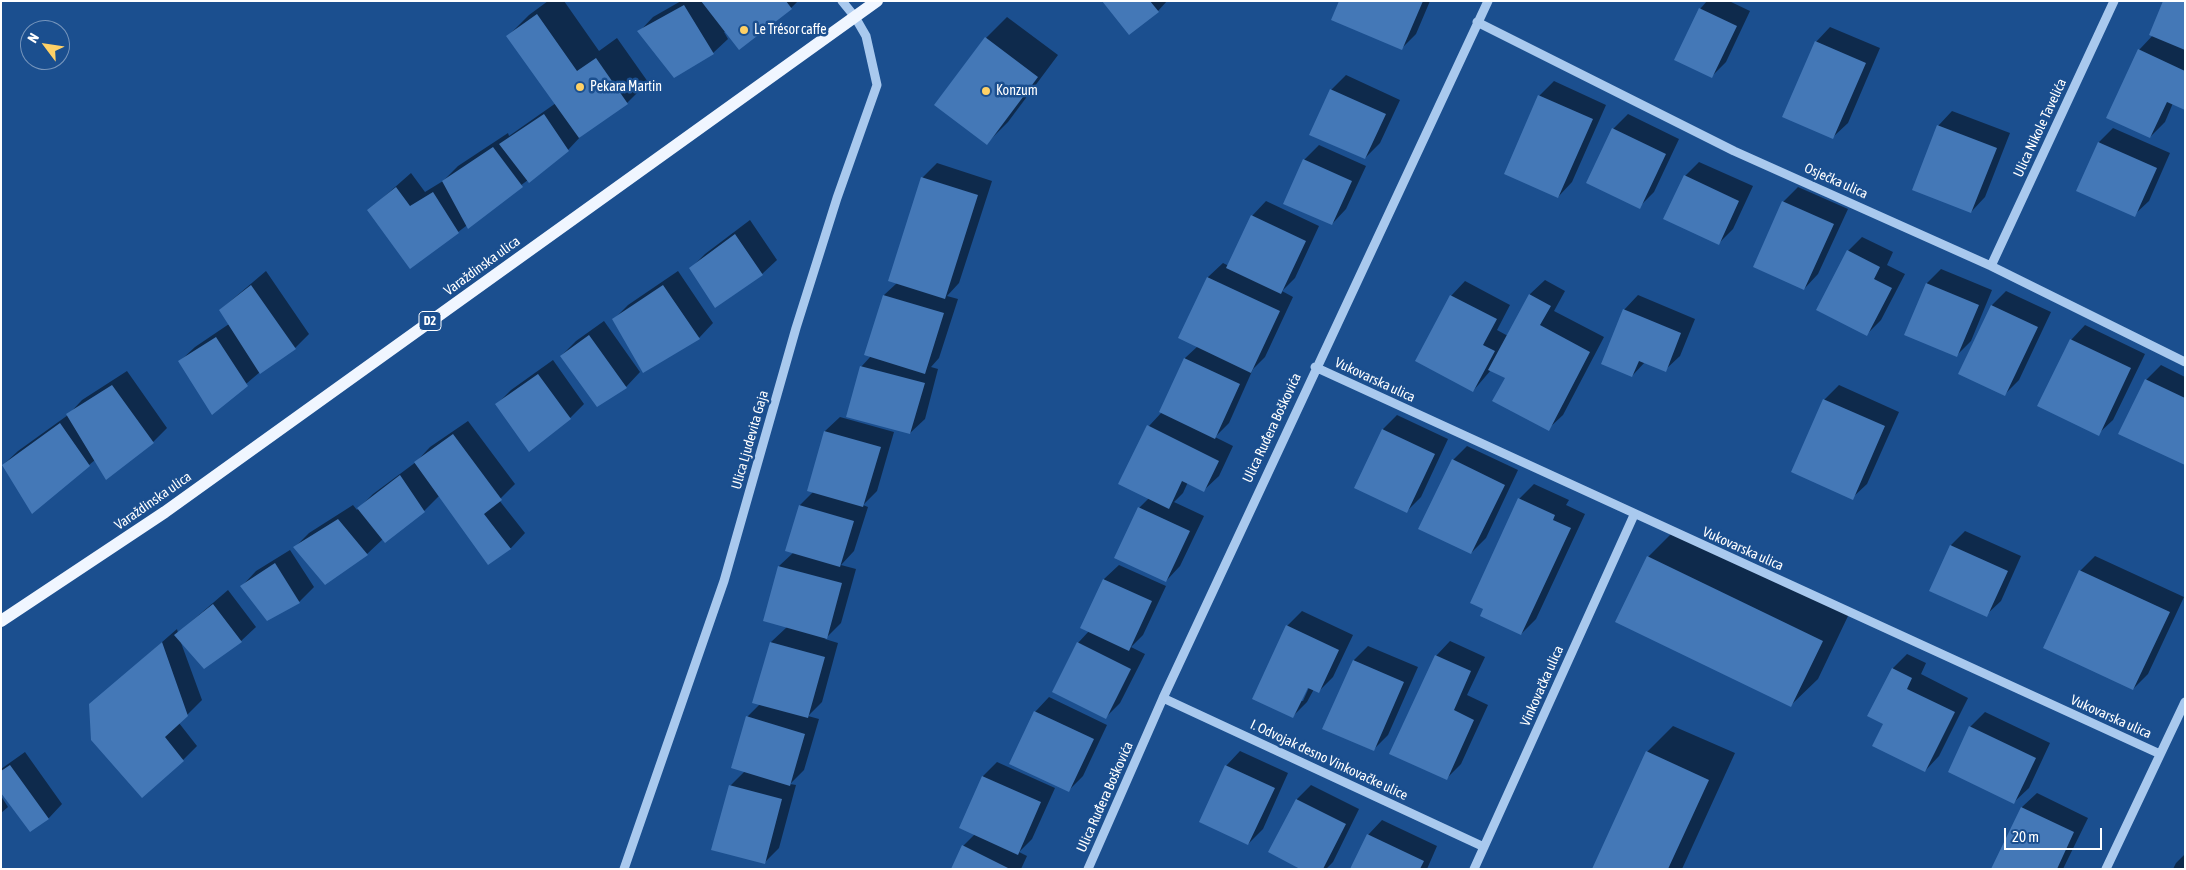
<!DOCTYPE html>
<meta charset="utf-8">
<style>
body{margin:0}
#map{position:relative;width:2186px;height:870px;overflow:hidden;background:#1b4f8f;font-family:"Asap Condensed",sans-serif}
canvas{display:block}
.frame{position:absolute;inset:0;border:2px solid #fff;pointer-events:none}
.north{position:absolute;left:20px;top:20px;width:50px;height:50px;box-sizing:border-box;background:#1b4f8f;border:1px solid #7695bc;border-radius:50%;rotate:301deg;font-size:14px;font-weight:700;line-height:20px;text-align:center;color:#fff}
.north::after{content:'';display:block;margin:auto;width:18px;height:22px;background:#ffd166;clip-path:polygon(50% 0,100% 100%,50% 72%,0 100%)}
.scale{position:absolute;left:2004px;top:828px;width:98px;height:22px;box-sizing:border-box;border:2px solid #fff;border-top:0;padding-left:6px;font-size:15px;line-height:18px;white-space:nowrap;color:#fff;-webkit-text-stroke:4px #1b4f8f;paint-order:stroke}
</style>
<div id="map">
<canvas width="2186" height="870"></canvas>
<div class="frame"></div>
<div class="north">N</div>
<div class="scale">20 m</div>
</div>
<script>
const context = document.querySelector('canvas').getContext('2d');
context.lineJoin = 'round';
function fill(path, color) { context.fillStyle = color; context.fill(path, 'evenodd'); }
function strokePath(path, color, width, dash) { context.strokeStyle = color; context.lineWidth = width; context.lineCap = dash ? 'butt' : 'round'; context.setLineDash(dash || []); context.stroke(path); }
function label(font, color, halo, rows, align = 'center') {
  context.font = font + ' "Asap Condensed",sans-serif'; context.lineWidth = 5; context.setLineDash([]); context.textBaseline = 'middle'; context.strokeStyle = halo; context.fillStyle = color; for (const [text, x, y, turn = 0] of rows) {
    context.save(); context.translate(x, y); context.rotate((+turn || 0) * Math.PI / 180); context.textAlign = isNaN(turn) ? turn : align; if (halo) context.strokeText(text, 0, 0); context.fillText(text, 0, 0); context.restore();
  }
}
fill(new Path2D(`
 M548,1H564L599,51L617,38L648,82L627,103L582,135L568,150L529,182L528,180L458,232L369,210L411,173L425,192L443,181L458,166L508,133L509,136L556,103L508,36L529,15Z
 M681,1H798L791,8L726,31L724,32L728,39L713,53L674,76L639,32L653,17Z
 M1103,1H1167L1158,11Z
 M1341,1H1430L1416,34L1402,48Z
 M1707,1H1729L1750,11L1726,62L1712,76L1700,9Z
 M2185,1V108L2173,103L2165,122L2150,137L2139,50Z
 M1007,17L1058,55L1008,122L987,143L936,105L986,38Z
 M1830,27L1880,48L1848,123L1833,137L1816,42Z
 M1346,75L1400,100L1380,143L1365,158L1331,90Z
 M1554,81L1606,105L1572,182L1558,197L1539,96Z
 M1952,111L2010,133L1985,197L1971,212L1938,126Z
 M1628,114L1679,139L1654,192L1639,207L1613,129Z
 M2113,128L2170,153L2149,201L2134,215L2099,142Z
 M1319,145L1366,166L1346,209L1332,224L1304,160Z
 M1699,162L1753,186L1733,229L1718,244L1685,176Z
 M937,163L992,181L959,283L947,296L958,299L939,358L931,367L938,369L925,419L910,433L861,367L871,356L884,295L897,283L890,281L923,177Z
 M1798,187L1848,209L1818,274L1804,289L1754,266L1783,202Z
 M1266,201L1319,226L1295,278L1282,291L1293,297L1265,357L1253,369L1229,423L1215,437L1233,446L1219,476L1204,490L1188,482L1183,493L1174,502L1204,516L1180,566L1166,581L1139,508L1149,498V426L1162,412H1160L1185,358L1198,346L1180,337L1208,277L1223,263L1229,266L1252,216Z
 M750,220L777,260L762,274L690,269L705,254Z
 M1862,237L1893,252L1887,265L1905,274L1881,320L1866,335L1848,251Z
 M1941,269L1992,290L1971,341L1956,356L1905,334L1927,283Z
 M266,271L309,334L295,348L260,372L212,413L180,361L195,347L229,324L220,310Z
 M678,271L713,323L699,338L614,319L628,305Z
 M1545,280L1565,291L1554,311L1604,337L1563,415L1548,429L1507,378L1491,370L1473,391L1451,296L1465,281L1510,305L1497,330L1508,336L1530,294Z
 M2006,291L2051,312L2019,380L2004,395L1959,373L1992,305Z
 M1638,295L1695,319L1680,356L1665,370L1645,362L1632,376L1624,310Z
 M604,321L640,372L626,387L561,356L576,341Z
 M2085,325L2145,354L2113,420L2098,434L2071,340Z
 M553,360L584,404L570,418L496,405L511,390Z
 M2161,365L2185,377V464L2146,380Z
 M127,371L167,428L153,442L95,460L89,465H3L18,451L68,415L82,400Z
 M1839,385L1899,412L1867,484L1852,498L1824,400Z
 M1397,415L1448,439L1421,497L1407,511L1383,429Z
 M840,417L894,432L877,491L863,505L868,507L854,551L841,565L856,569L841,623L825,639L838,643L822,702L808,716L819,719L804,770L790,784L796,785L779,848L764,863L730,786L745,771L732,767L748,716L760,704L771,642L787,627L764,620L779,566L794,552L800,505L814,491L825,431Z
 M468,421L515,484L499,500L525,533L511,548L488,564L440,495L424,511L385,541L383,539L367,554L295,547L309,533L353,505L357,510L373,494L416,462L430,447Z
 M1467,446L1518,470L1486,538L1471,553L1453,460Z
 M1534,484L1569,500L1566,505L1585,514L1536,619L1521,634L1519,499Z
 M1675,530L1849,614L1818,679L1791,705L1648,557Z
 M1965,531L2021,556L2001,601L1986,615L1951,545Z
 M290,550L314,587L299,602L268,619L242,586L256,571Z
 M2095,556L2184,597L2148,674L2133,689L2080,571Z
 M1119,565L1166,586L1143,635L1131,647L1145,654L1120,703L1106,717L1078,643L1089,631L1082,628L1104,579Z
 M228,590L256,627L241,641L180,640L202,700L179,723L197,746L183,760L90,705L177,629L178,633Z
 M1302,611L1353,635L1333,677L1319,691L1314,689L1307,702L1293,716L1253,698L1287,626ZM1311,683L1303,701H1300Z
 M1450,641L1485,657L1467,695L1488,705L1461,764L1446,779L1436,656Z
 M1368,646L1418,667L1388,735L1373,750L1324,728L1354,660Z
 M1907,654L1926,663L1921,674L1968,698L1939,756L1925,771L1885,723L1893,668Z
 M1049,697L1107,725L1083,776L1069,790L1035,712Z
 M1985,712L2050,743L2029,788L2014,802L1970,727Z
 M1673,726L1735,753L1682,869H1593L1647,752Z
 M1240,751L1288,773L1263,829L1248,844L1226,766Z
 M25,752L62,804L48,819L1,791V769Z
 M997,762L1055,788L1032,839L1019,852L1027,856L1021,869H952L963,846L975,834L960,828L983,776Z
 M1311,785L1359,809L1333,862L1326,869H1303L1270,852L1297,799Z
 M2037,793L2088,818L2063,869H1993L2022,807Z
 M1,796L8,807L1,813Z
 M1382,820L1437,846L1427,869H1352L1368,835Z
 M2185,854V869H2173L2176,863Z`), '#0007');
fill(new Path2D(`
 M701,1H786L792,9L739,50Z
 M1102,1H1150L1159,12L1129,35Z
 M1339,1H1423L1402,50L1331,20Z
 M2163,1H2185V50L2149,35Z
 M684,5L714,54L674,78L637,31Z
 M1699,8L1737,26L1712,78L1674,60Z
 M537,14L577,71L596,58L628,104L579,138L506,36Z
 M985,37L1038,77L987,145L934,105Z
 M1815,41L1866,63L1833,139L1782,117Z
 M2138,49L2185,71V110L2167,102L2150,138L2106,118Z
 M1330,89L1386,114L1365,159L1309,135Z
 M1538,95L1593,119L1558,198L1504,174Z
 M544,114L569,151L529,183L499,144Z
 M1937,125L1997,148L1971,213L1912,190Z
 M1612,128L1666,154L1640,209L1586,183Z
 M2098,142L2157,168L2135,217L2076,191Z
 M493,147L523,187L468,229L442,181Z
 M1303,159L1352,181L1332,225L1283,204Z
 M1684,175L1739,201L1719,245L1663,219Z
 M921,177L978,195L945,299L888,281Z
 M396,187L410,206L433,192L459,233L410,269L367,210Z
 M1782,201L1834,224L1804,290L1753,267Z
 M1251,215L1306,241L1281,294L1226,268Z
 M735,234L763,275L715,308L689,268Z
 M1847,250L1880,267L1874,279L1892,288L1867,336L1816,310Z
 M1207,277L1280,311L1251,373L1178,338Z
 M1926,283L1979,305L1957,357L1904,335Z
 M251,285L296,349L260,374L219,310Z
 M663,285L700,339L643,373L612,319Z
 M1529,294L1551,306L1540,325L1590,352L1549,431L1492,401L1505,378L1488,370Z
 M883,295L944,313L925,374L864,355Z
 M1450,295L1497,319L1483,345L1495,351L1473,392L1415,361Z
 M1991,305L2038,327L2005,396L1958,374Z
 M1623,309L1681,333L1666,372L1639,361L1632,377L1601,364Z
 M589,335L627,388L597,407L560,356Z
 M216,337L248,386L212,415L178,361Z
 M2070,339L2131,368L2099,436L2037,406Z
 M1184,358L1240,384L1215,439L1159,412Z
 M860,366L925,383L910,434L846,417Z
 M538,374L571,419L529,452L495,404Z
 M2145,379L2185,398V465L2118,434Z
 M112,385L154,443L106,480L66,414Z
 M1823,399L1885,426L1853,500L1791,472Z
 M60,423L90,466L32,514L2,465Z
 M1147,425L1219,461L1204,492L1182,481L1169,509L1118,484Z
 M1382,429L1435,454L1407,513L1354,488Z
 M824,431L881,447L863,507L807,491Z
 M453,434L502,500L484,514L511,549L488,565L414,462Z
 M1452,459L1505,485L1471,554L1418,529Z
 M400,475L425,512L385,543L357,508Z
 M1518,498L1555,515L1553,520L1571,528L1521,635L1480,616L1483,609L1470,603Z
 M799,505L854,521L840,567L785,551Z
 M1138,507L1190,531L1166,582L1114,558Z
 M338,519L368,555L325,585L293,547Z
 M1950,545L2008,571L1987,617L1929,591Z
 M1647,556L1823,641L1791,707L1615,622Z
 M275,563L300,603L267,621L240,586Z
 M778,566L842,583L827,639L763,621Z
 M2079,570L2170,612L2133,690L2043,648Z
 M1103,579L1152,601L1129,651L1080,628Z
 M213,604L242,642L204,669L174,635Z
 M1286,625L1339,650L1319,693L1308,688L1293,718L1252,699Z
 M162,642L188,716L165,737L184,761L142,798L91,740L89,704Z
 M770,642L825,657L808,718L752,703Z
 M1077,642L1131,669L1106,719L1052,692Z
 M1435,655L1471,671L1454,710L1474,720L1447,780L1389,754Z
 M1353,660L1404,682L1374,751L1322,729Z
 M1892,668L1912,678L1907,689L1955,712L1925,772L1872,746L1883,724L1867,716Z
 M1034,711L1094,739L1069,792L1009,764Z
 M746,716L805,734L790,786L731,768Z
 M1969,726L2036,758L2014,804L1948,772Z
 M1646,751L1709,780L1668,869H1592Z
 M10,765L49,819L30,832L1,793V771Z
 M1225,765L1275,788L1248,845L1199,822Z
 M982,776L1041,802L1018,855L959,828Z
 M729,785L782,799L765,864L711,850Z
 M1296,799L1346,824L1323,869H1300L1268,852Z
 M2021,807L2074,832L2057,869H1991Z
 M1367,834L1424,861L1420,869H1350Z
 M962,845L1010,869H951Z`), '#4478b7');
strokePath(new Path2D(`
 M1477,22L1734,151L1991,266L2185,362
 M1991,266L2114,1
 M1315,367L2160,754
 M1163,698L1484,847
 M624,869L724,581L796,328L837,198L877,85L866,36L855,17L842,1
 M1088,869L1163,698L1488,1
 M1474,869L1634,515
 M2106,869L2185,702`), '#a9c9ee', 9);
strokePath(new Path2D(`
 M1,621L165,512L877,1`), '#f0f6ff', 12);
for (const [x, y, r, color] of [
 [744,30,5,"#ffd166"],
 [580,87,5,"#ffd166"],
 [986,91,5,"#ffd166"]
]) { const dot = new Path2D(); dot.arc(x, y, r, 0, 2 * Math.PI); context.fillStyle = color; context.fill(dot); strokePath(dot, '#1b4f8f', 2); }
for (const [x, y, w] of [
 [430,321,22]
]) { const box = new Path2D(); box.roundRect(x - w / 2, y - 9.5, w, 19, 4); context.fillStyle = '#1b4f8f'; context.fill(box); strokePath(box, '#fff', 1); }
label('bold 12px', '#fff', null, [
 ["D2",430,321]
]);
label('14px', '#fff', '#1b4f8f', [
 ["Le Trésor caffe",754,30],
 ["Pekara Martin",590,87],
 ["Konzum",996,91]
], 'left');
label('14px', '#fff', '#1b4f8f', [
 ["Ulica Nikole Tavelića",2040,128,-65],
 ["Osječka ulica",1836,181,24],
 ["Varaždinska ulica",482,266,-36],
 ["Vukovarska ulica",1375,380,25],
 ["Ulica Ruđera Boškovića",1272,428,-65],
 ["Ulica Ljudevita Gaja",750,440,-74],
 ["Varaždinska ulica",153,501,-35],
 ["Vukovarska ulica",1743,549,24],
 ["Vinkovačka ulica",1542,686,-66],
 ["Vukovarska ulica",2111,717,24],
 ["I. Odvojak desno Vinkovačke ulice",1329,760,25],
 ["Ulica Ruđera Boškovića",1105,797,-66]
]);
</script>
